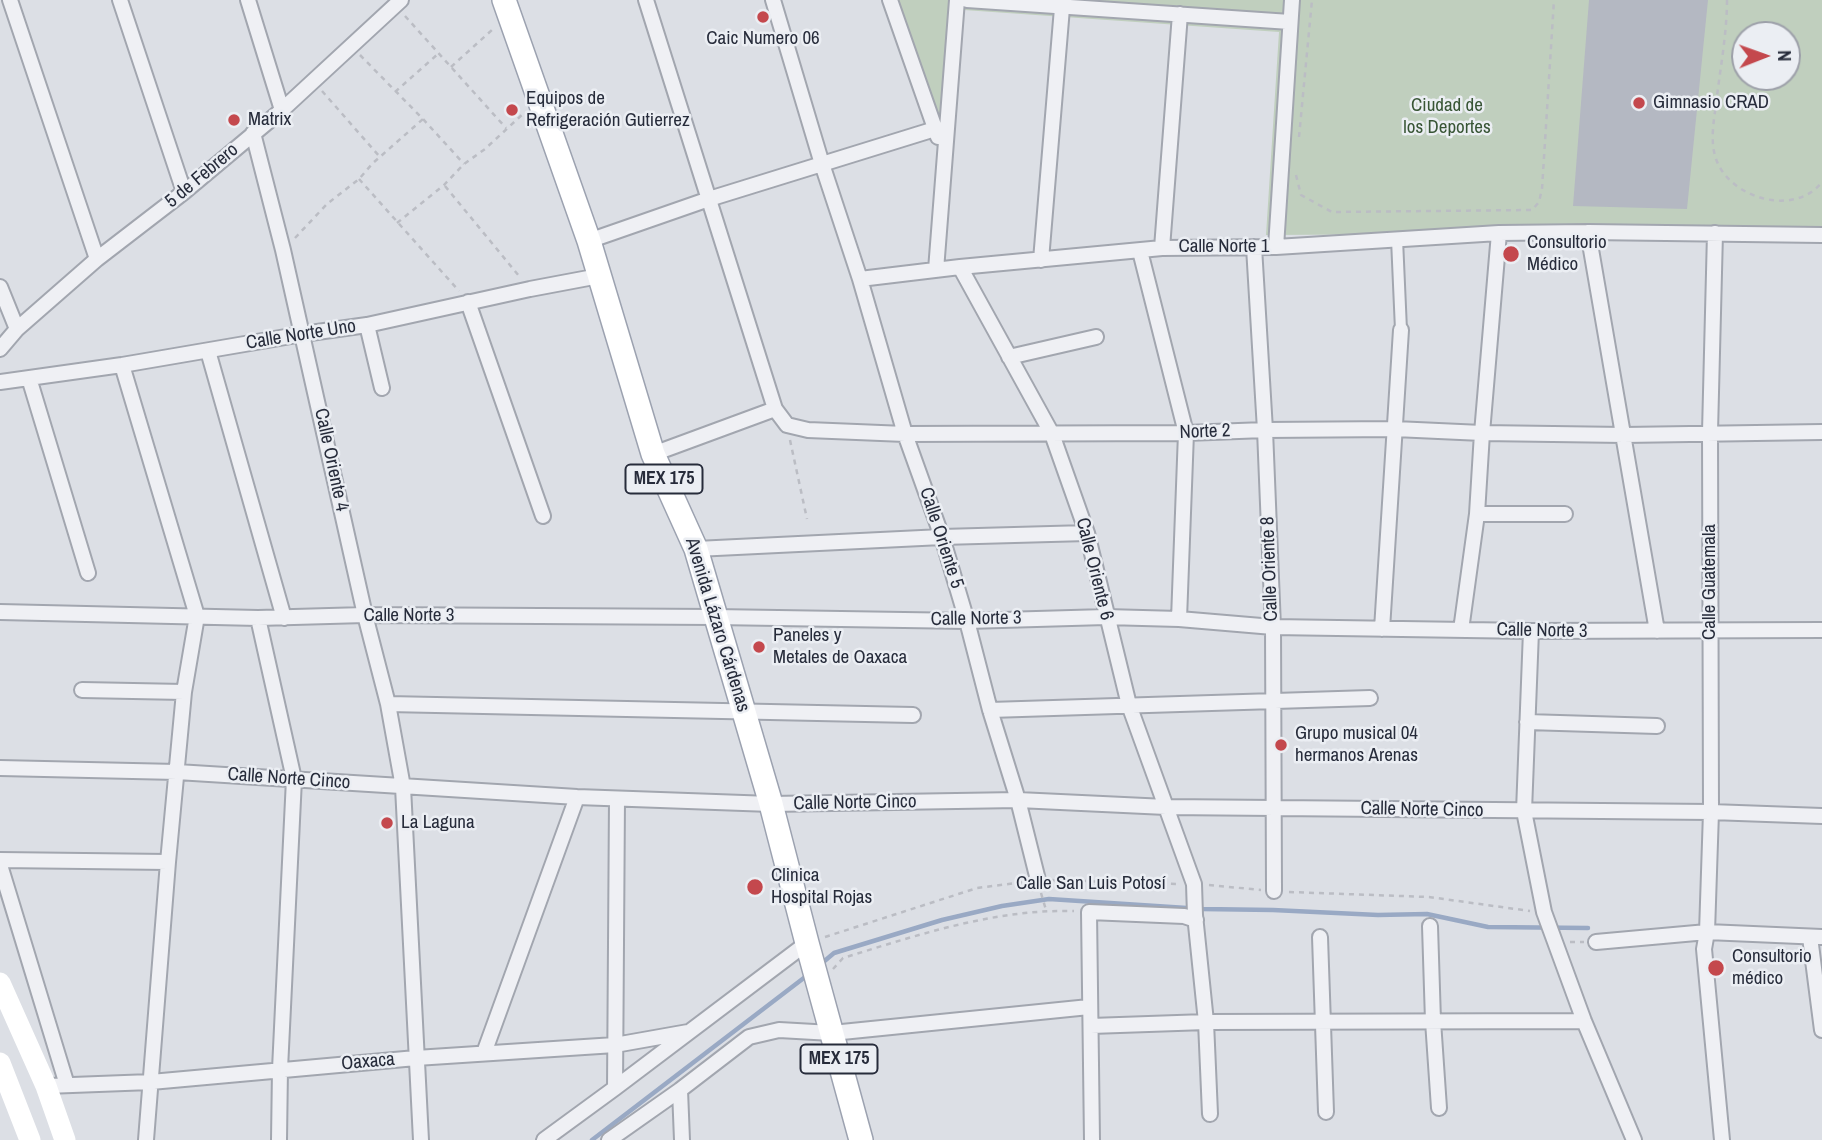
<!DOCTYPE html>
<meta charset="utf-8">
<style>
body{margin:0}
#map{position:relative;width:1822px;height:1140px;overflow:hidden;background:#dcdfe5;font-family:"Archivo Narrow",sans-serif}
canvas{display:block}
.north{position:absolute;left:1731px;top:21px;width:70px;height:70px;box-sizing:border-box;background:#ebeef3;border:2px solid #9da0a9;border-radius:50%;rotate:89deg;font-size:19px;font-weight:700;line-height:28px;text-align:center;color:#272c3b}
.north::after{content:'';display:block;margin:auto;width:24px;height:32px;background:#c4484d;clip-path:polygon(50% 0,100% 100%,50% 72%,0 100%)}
</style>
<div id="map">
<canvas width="1822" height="1140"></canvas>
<div class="north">N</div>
</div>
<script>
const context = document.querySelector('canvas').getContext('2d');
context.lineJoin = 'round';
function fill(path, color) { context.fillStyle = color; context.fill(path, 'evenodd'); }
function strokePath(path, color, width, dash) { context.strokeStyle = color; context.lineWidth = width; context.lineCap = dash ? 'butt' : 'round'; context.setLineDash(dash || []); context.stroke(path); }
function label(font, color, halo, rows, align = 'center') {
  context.font = font + ' "Archivo Narrow",sans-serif'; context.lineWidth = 5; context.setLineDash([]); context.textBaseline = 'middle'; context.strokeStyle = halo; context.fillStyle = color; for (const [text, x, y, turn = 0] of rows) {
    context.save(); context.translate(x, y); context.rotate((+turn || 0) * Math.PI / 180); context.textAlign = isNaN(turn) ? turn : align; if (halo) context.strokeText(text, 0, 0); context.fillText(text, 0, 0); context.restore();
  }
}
fill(new Path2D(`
 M883,0H1822V232L1266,235L1279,32L964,10L941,158ZM1745,35H1787V77H1745Z`), '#c0cfbe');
strokePath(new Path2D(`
 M821,964L834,953L942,920L1002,906L1049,899L1202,909L1273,910L1378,915L1427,914L1488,927L1588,928
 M592,1140L809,974`), '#99a9c4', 4.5);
fill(new Path2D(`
 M1589,0H1708L1687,209L1573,206Z`), '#b4b8c2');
const pedestrian = new Path2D(`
 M1397,239L1401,330`);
const minor = new Path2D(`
 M10,0L97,259
 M120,0L184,192
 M248,0L282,110
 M646,0L775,409L787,425L808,430L905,434L1186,433L1265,430L1395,429L1482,433L1624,435L1822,432
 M773,0L822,164L860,279L905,434L942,537L967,621L990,710L1018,800L1038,880
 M890,0L938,137
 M967,0L1290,22
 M253,133L283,250L365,615L388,704L403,787L421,1140
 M1588,232L1657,631
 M1715,233L1710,432L1711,812L1707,932L1704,949L1722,1140
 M597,238L709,199L935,129
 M1254,247L1265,430L1273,627L1274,891
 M1276,247L1292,0
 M1162,248L1180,14
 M1140,251L1186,433L1179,619
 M1041,260L1062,8
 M960,267L1052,434L1087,533L1129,705L1194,884L1195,915L1206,1022L1210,1114
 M936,270L957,0
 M860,279L960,267L1162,248L1276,247L1499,233L1588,232L1822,235
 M0,287L17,329
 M468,302L543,516
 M367,325L382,388
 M0,349L17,329L97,259L184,192L282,110L401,0
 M208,351L284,618
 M1009,357L1096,337
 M122,365L197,616L184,692L168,862L146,1140
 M29,378L88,573
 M0,382L122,365L303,334L367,325L530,289L599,276
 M653,454L775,409
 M1477,514H1565
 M696,549L942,537L1087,533
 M0,612L258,618L365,615L715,617L967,621L1106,617L1179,619L1273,627L1531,631L1822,630
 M258,618L294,779L280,1069L279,1140
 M1382,629L1401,330
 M1461,630L1477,514L1482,433L1499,233
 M1531,631L1524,811L1544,912L1584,1021L1634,1140
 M82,690L184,692
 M388,704L913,715
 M990,710L1370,698
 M1527,722L1657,726
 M0,768L177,772L577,797L771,804L1018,800L1166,807L1711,812L1822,816
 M0,860L168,862
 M0,865L67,1085
 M1430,926L1433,1021L1439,1108
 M1320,937L1326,1112
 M1810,937L1822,1030
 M1596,942L1707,932L1822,937
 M1091,1026L1206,1022L1584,1021
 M484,1053L577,797
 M46,1086L151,1082L416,1058L615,1045L688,1032
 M615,1088L617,799
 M680,1090L682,1140
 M544,1140L615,1088L807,943
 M609,1140L680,1090L749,1037L779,1030L832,1033L1089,1007
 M1092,1140L1089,912L1184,916L1196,920`);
const primary = new Path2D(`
 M504,0L589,241L653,454L696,549L771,804L807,943L861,1140`);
strokePath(pedestrian, '#a2a6af', 14);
strokePath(minor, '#a2a6af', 18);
strokePath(primary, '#9ca2b0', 26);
strokePath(new Path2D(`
 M1727,0C1727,31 1721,64 1717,96C1715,117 1709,138 1716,159C1730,199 1795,217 1822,182
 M405,16L506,128
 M360,55L423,119L464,164
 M451,67L493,29
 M322,91L380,157
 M395,92L439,53
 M1299,137L1312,0
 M1296,175L1301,195L1332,212L1532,210L1539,202L1542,189L1554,0
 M359,179L459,291
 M445,186L519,276
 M397,223L444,185L464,164L485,149L524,113
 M295,238L327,204L359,179L373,163L423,119
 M790,440L807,519
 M1051,880L1178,884
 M1209,885L1261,890
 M1289,892L1429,897L1530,911
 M1041,893L1046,910
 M825,937L977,888L1024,882
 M1570,942H1584
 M833,969L843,958C918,935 994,909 1074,911`), '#bbbdc4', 2.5, [5, 5]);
strokePath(pedestrian, '#eff0f4', 10);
strokePath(minor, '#eff0f4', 14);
strokePath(new Path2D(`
 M0,983L46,1086L65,1140
 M0,1063L30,1140`), '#fff', 21);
strokePath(primary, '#fff', 23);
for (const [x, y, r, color] of [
 [763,17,7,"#c4484d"],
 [1639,103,7,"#c4484d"],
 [512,110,7,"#c4484d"],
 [234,120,7,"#c4484d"],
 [1511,254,9,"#c4484d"],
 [759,647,7,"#c4484d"],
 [1281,745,7,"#c4484d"],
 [387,823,7,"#c4484d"],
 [755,887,9,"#c4484d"],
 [1716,968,9,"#c4484d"]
]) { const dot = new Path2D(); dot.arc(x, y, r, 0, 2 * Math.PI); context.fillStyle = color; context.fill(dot); strokePath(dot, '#ebeef3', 2.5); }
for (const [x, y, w] of [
 [664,479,77],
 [839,1059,77]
]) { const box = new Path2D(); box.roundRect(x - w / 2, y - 14.5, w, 29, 5); context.fillStyle = '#ebeef3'; context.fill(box); strokePath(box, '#272c3b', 2); }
label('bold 18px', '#272c3b', null, [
 ["MEX 175",664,479],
 ["MEX 175",839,1059]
]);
label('19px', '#272c3b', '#ebeef3', [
 ["Caic Numero 06",763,39,"center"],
 ["Equipos de",526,99],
 ["Refrigeración Gutierrez",526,121],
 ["Gimnasio CRAD",1653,103],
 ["Matrix",248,120],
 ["Consultorio",1527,243],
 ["Médico",1527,265],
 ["Paneles y",773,636],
 ["Metales de Oaxaca",773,658],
 ["Grupo musical 04",1295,734],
 ["hermanos Arenas",1295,756],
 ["La Laguna",401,823],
 ["Clinica",771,876],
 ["Hospital Rojas",771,898],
 ["Consultorio",1732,957],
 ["médico",1732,979]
], 'left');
label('19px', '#385535', '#ebeef3', [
 ["Ciudad de",1447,106],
 ["los Deportes",1447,128]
]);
label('19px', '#272c3b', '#ebeef3', [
 ["5 de Febrero",202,176,-40],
 ["Calle Norte 1",1224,247],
 ["Calle Norte Uno",301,335,-9],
 ["Norte 2",1205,432,-2],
 ["Calle Oriente 4",331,460,78],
 ["Calle Oriente 5",941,538,72],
 ["Calle Oriente 6",1094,569,76],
 ["Calle Oriente 8",1270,569,-92],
 ["Calle Guatemala",1710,582,-90],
 ["Calle Norte 3",409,616],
 ["Calle Norte 3",976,619,-1],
 ["Avenida Lázaro Cárdenas",717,625,73],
 ["Calle Norte 3",1542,631,1],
 ["Calle Norte Cinco",289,779,4],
 ["Calle Norte Cinco",855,803,-1],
 ["Calle Norte Cinco",1422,810,1],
 ["Calle San Luis Potosí",1091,884],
 ["Oaxaca",368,1062,-5]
]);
</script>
